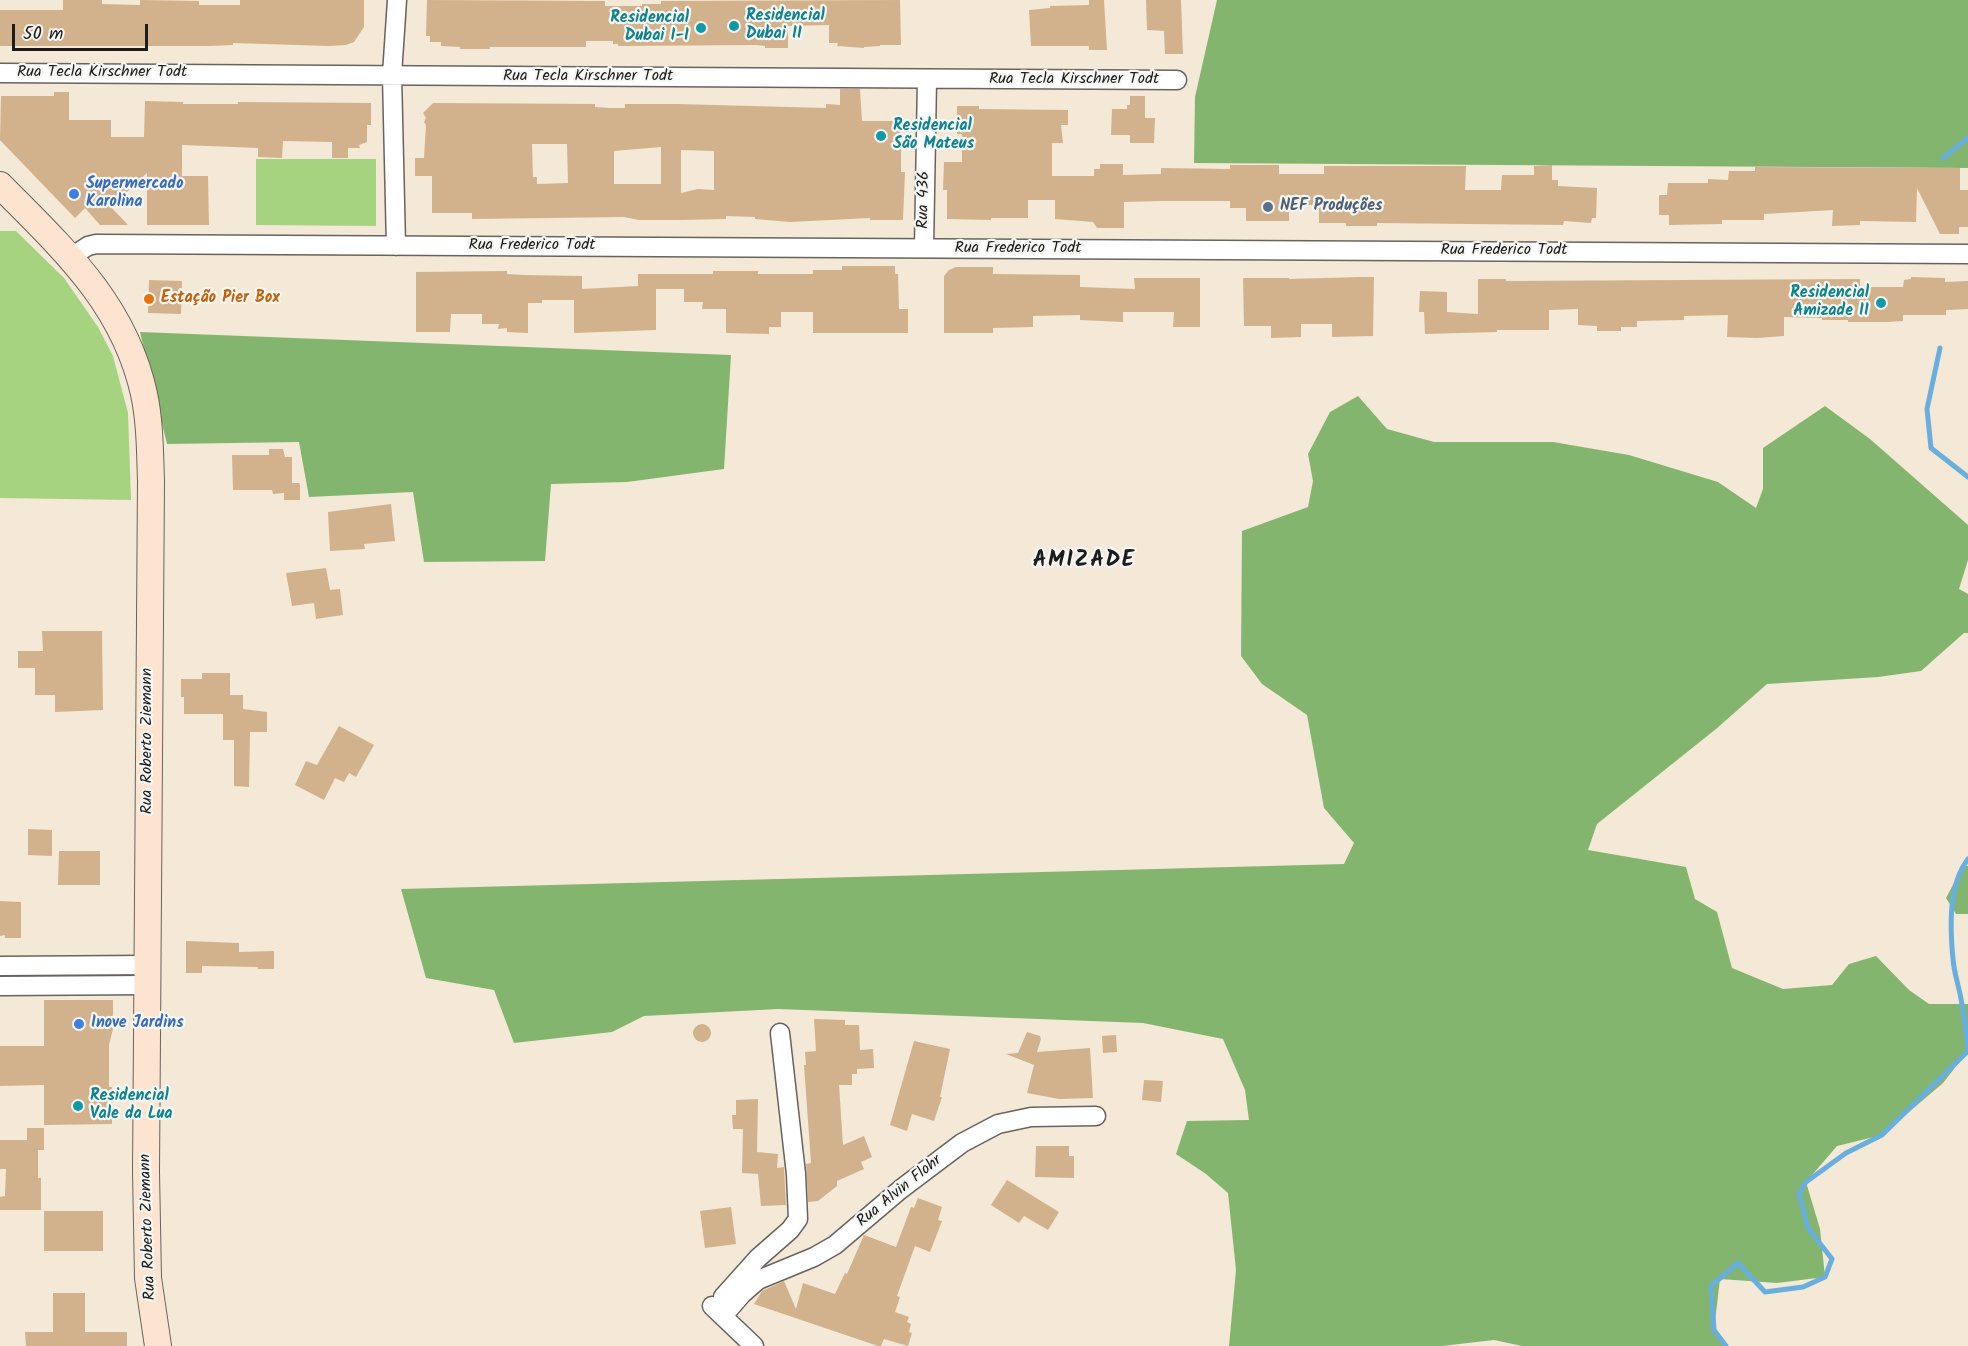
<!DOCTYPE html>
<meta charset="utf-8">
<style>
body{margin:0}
#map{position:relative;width:1968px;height:1346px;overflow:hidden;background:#f4e8d6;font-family:Kalam,sans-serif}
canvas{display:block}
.scale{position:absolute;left:12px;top:24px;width:136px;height:27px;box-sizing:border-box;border:3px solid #1c1c1c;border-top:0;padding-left:8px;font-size:18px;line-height:21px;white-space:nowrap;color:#1c1c1c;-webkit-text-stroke:4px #f6f6f2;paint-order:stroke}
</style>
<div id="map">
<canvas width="1968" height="1346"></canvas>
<div class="scale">50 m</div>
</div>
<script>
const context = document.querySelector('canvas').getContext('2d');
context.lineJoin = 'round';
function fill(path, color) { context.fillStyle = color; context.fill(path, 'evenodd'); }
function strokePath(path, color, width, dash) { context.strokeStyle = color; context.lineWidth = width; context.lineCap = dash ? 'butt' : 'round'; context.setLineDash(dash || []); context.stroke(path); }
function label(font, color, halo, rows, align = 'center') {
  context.font = font + ' Kalam,sans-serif'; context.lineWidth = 4.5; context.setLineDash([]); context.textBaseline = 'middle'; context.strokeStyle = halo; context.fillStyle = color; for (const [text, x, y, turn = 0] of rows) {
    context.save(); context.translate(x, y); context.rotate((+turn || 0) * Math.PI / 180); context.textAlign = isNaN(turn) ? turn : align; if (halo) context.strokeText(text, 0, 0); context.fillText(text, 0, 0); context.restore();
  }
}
fill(new Path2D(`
 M256,159H376V226L256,225Z
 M0,231H16L64,278L98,327L113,356L128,413L131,500L0,498Z`), '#a5d380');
fill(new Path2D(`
 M1217,0H1968V168L1194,163L1195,97Z
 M140,332L731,355L724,469L627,482L551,484L545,561L424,562L413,492L309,497L299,442L167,444Z
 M1358,396L1387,429L1434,442H1553L1629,455L1718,482L1756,508L1763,489V448L1825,406L1870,439L1968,525V560L1959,589L1968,594V633H1964L1921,671L1878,677L1767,684L1716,729L1597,824L1588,850L1686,867L1695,899L1717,912L1732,968L1783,989L1832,985L1849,964L1876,956L1909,990L1929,1004H1968V1051L1943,1083L1882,1135L1837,1146L1806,1182L1820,1229L1825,1277L1777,1283L1720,1279L1714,1330L1726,1346H1522L1494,1340L1442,1346H1229L1236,1270L1228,1193L1206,1174L1176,1154L1187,1121L1249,1120L1245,1090L1223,1039L1143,1023L778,1009L644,1016L612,1032L514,1043L494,990L426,978L401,889L1344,864L1354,843L1324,808L1307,715L1262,684L1241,656L1242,531L1308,507L1313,481L1308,454L1330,412Z
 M1963,866H1968V914H1956L1946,898Z`), '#84b56e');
strokePath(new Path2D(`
 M1943,158L1968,138
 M1940,348L1927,409L1931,448L1968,477
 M1726,1346L1714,1330L1711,1286L1738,1263L1765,1292L1803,1287L1825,1277L1832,1259L1808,1228L1799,1193L1806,1182L1846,1153L1882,1135L1968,1051C1966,1036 1965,1020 1962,1005C1960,989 1954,974 1953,959C1950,928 1948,885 1968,859`), '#68aede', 5);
fill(new Path2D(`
 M63,0H102V4L140,5V0L199,1V5H240V0H364V27L354,42L346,45L329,46L233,43V45L209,46H0V10H63Z
 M427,0L605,1V6H642V4H661V1L900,0L901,45H880V46L864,47V48L837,46L838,43H829V25L788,26V48H765V46L757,45L618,46V44H613V41H586V47H490V49H460V47L441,46V42H430V36H426Z
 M1089,0H1104L1107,50H1089V46H1031L1029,10L1050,8V6L1089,5Z
 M1146,0H1181L1183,54H1165L1164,31L1147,30Z
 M840,89H860L862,121H901V172H905L903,220H870V218L790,222L755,219V217L726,216V219L681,220H639L624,217L472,219V213H432V176H415V158H424L426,125L424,122L426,118L423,113L433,103L595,104V107L610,108H625V104H677L826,108V104L840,105ZM532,144H567L568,183L537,184V177H533ZM661,147V184H614V151ZM681,150L714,151V190L698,189L681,193Z
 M54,92H69V120H111V137H144L145,101L183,102V104H238V102L371,103V125H367V142L359,145L360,148H348V158H332V142L283,141L282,158L258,157V148L182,145V176H208L209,225H147V173L111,207L128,225H100L85,208L75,218L0,140L1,96H54Z
 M1130,96H1145V118H1155L1154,143H1130V135H1111L1112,109H1127V105H1130Z
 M957,106H979V109L1068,110V125H1061L1063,143H1052V176H1094V169H1100V164H1123V175L1161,174V168L1230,169V165H1279V174H1324V166H1466L1465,190H1501L1502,175H1534V166L1552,165V180H1558V186L1597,188L1596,218H1592L1591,223L1564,221L1563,225L1377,223V226H1346V223H1319V205H1289V221H1246V208H1230V201H1161L1124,202V228H1097L1093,222L1055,219V200H1028V218H991V220L947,219V190H943L944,162H962V134H957Z
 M1755,167L1960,168V190H1968V227H1959V234H1940L1917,188L1916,222L1860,221V225L1832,226L1833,210L1764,214V220H1722V224L1669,225V215H1659V195H1667L1668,183H1708V179L1728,180L1729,171H1755Z
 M842,266H895V274H898L899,309H908V333H813V312H781V327H769V334L726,333V309H702L703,302H684V289H656V330L574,333V300H542V303H528V333L507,332V328L498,329L499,324H482V314H451L450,332H416V272L507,271V274L523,275L582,276V289L638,286V274H713V271H758V274H813V270H842Z
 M956,267H993V274L1080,275V287L1135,289L1134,278H1200V327H1173L1174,312H1123V322L1080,320V315L1033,316V327L993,328V333H944V276L949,270Z
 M1360,277H1374L1373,336L1332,337V324H1301V337L1271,338V326H1244L1243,278H1289V279Z
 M1911,277L1945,278V282L1968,281V309L1946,310V315H1903V321L1888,322H1848V320H1822V318L1784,317V336L1757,338L1727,337L1728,315L1684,316V320L1637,321V327H1621V331H1597V326L1578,325V309L1549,310V330H1497V332L1425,334L1424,312H1419L1420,291L1447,292V312L1478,314V279H1506V281L1860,279V287H1903L1904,280L1911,279Z
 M149,280L182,281L181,314L148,313Z
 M269,449H283L285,457H292V483H299L300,485V500H284V493L273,494L272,490H233L232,455H269Z
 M391,504L395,541L364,544L365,549L330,551L328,512Z
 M326,568L330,590L340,589L343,615L316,619L314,603L292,606L286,573Z
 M42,631H102L103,710L55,712V695H35V668H18V651H43Z
 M202,673H230V695H243V709L267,712V732H250L249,787L234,786V740H223V714H184V697H181V679H202Z
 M339,726L374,745L356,777L349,773L344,782L335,778L324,800L295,785L306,761L317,765Z
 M28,829L52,830V856L28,855Z
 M59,851H100V885H58Z
 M0,901L21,902V938H5V935L0,936Z
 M186,941L239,943V952L274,951V969H258V967L202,966V973H186Z
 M44,1000H113V1029L109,1045V1087H112V1124L44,1125V1085L0,1086V1046H44Z
 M814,1019L845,1020V1025H859L860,1050L873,1049L874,1068L857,1069V1074H852V1085H839L843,1145L864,1136L872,1157L861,1162L864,1169L837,1181V1186L818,1201L808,1202L806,1164L811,1163L804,1065H806L805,1052L816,1051Z
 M693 1033a9 9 0 1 1 18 0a9 9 0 1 1-18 0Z
 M1027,1032L1040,1036L1041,1039L1037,1052L1090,1048L1093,1098L1059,1099L1027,1093L1034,1065L1006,1054L1018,1053Z
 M1116,1035L1117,1052L1103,1053L1102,1036Z
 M914,1041L950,1049L940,1097H942L934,1121L912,1114L907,1131L890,1125Z
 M1144,1080L1163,1081L1161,1102L1142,1100Z
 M758,1099L757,1152L778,1154L777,1168L784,1167L786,1205L761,1206L758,1174L742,1173L743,1129H733L732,1115H736V1100Z
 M27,1128H44V1150H38V1178H41V1210H0V1197L5,1196L6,1169H0V1140H27Z
 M1036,1146H1069V1156H1074V1178L1035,1177Z
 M1007,1180L1059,1212L1048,1230L1024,1216L1019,1223L991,1205Z
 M918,1198L942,1207L938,1220L942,1221L930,1252L915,1246L897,1296L900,1297L895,1312L909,1317L907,1322L911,1324L909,1332L912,1333L908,1346L884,1339L881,1346H878L754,1304L762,1291L784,1281L796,1309L803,1283L835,1294L845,1273L847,1274L864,1235L896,1247L911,1207L914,1208Z
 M731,1207L736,1244L705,1248L700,1211Z
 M44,1211H103V1251H44Z
 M53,1293H85V1332H127V1346H26L25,1332H53Z`), '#d2b28c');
const street = new Path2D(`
 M0,73L1177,80
 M396,246L392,75L397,0
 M924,248L927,79
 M71,257L88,246L96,244L1968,254
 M0,966L147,965
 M0,986L148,985
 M723,1297L758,1258L790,1230L798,1219L796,1174L780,1033
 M712,1306L754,1346
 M723,1316L742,1294L758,1280L814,1257L835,1245L901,1189L962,1143L998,1124L1031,1117L1096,1116`);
const secondary = new Path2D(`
 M0,185C62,248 124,303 144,394C150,422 150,452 151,481L146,1172L148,1278L158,1346`);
strokePath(street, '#68635d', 21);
strokePath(secondary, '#68635d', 28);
strokePath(street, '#fff', 18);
strokePath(secondary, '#fde4d0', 26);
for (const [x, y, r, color] of [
 [734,26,6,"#0f9aa8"],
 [701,28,6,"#0f9aa8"],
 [881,136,6,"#0f9aa8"],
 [74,194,6,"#3f7fe0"],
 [1268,207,6,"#5c6f8a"],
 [149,299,6,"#e8710a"],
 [1881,303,6,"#0f9aa8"],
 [79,1024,6,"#3f7fe0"],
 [78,1106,6,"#0f9aa8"]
]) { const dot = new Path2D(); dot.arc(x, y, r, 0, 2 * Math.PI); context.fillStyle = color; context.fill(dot); strokePath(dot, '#f6f6f2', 2); }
label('bold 16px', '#0d838f', '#f6f6f2', [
 ["Residencial",746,17],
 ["Dubai II",746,35],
 ["Residencial",689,19,"right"],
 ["Dubai I-I",689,37,"right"],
 ["Residencial",893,127],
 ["São Mateus",893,145],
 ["Residencial",1869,294,"right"],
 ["Amizade II",1869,312,"right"],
 ["Residencial",90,1097],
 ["Vale da Lua",90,1115]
], 'left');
label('16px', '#1c1c1c', '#f6f6f2', [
 ["Rua Tecla Kirschner Todt",102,73],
 ["Rua Tecla Kirschner Todt",588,77],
 ["Rua Tecla Kirschner Todt",1074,80],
 ["Rua 436",925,200,-89],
 ["Rua Frederico Todt",532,246],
 ["Rua Frederico Todt",1018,249],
 ["Rua Frederico Todt",1504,251],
 ["Rua Roberto Ziemann",148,741,-90],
 ["Rua Alvin Flohr",900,1192,-39],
 ["Rua Roberto Ziemann",149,1227,-92]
]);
label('bold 16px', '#366cbe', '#f6f6f2', [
 ["Supermercado",86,185],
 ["Karolina",86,203],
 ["Inove Jardins",91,1024]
], 'left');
label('bold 16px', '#4e5e75', '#f6f6f2', [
 ["NEF Produções",1280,207]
], 'left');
label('bold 16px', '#c56008', '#f6f6f2', [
 ["Estação Pier Box",161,299]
], 'left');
context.letterSpacing = '1.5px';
label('bold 22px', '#1c1c1c', '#f6f6f2', [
 ["AMIZADE",1084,562]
]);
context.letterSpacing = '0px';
</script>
